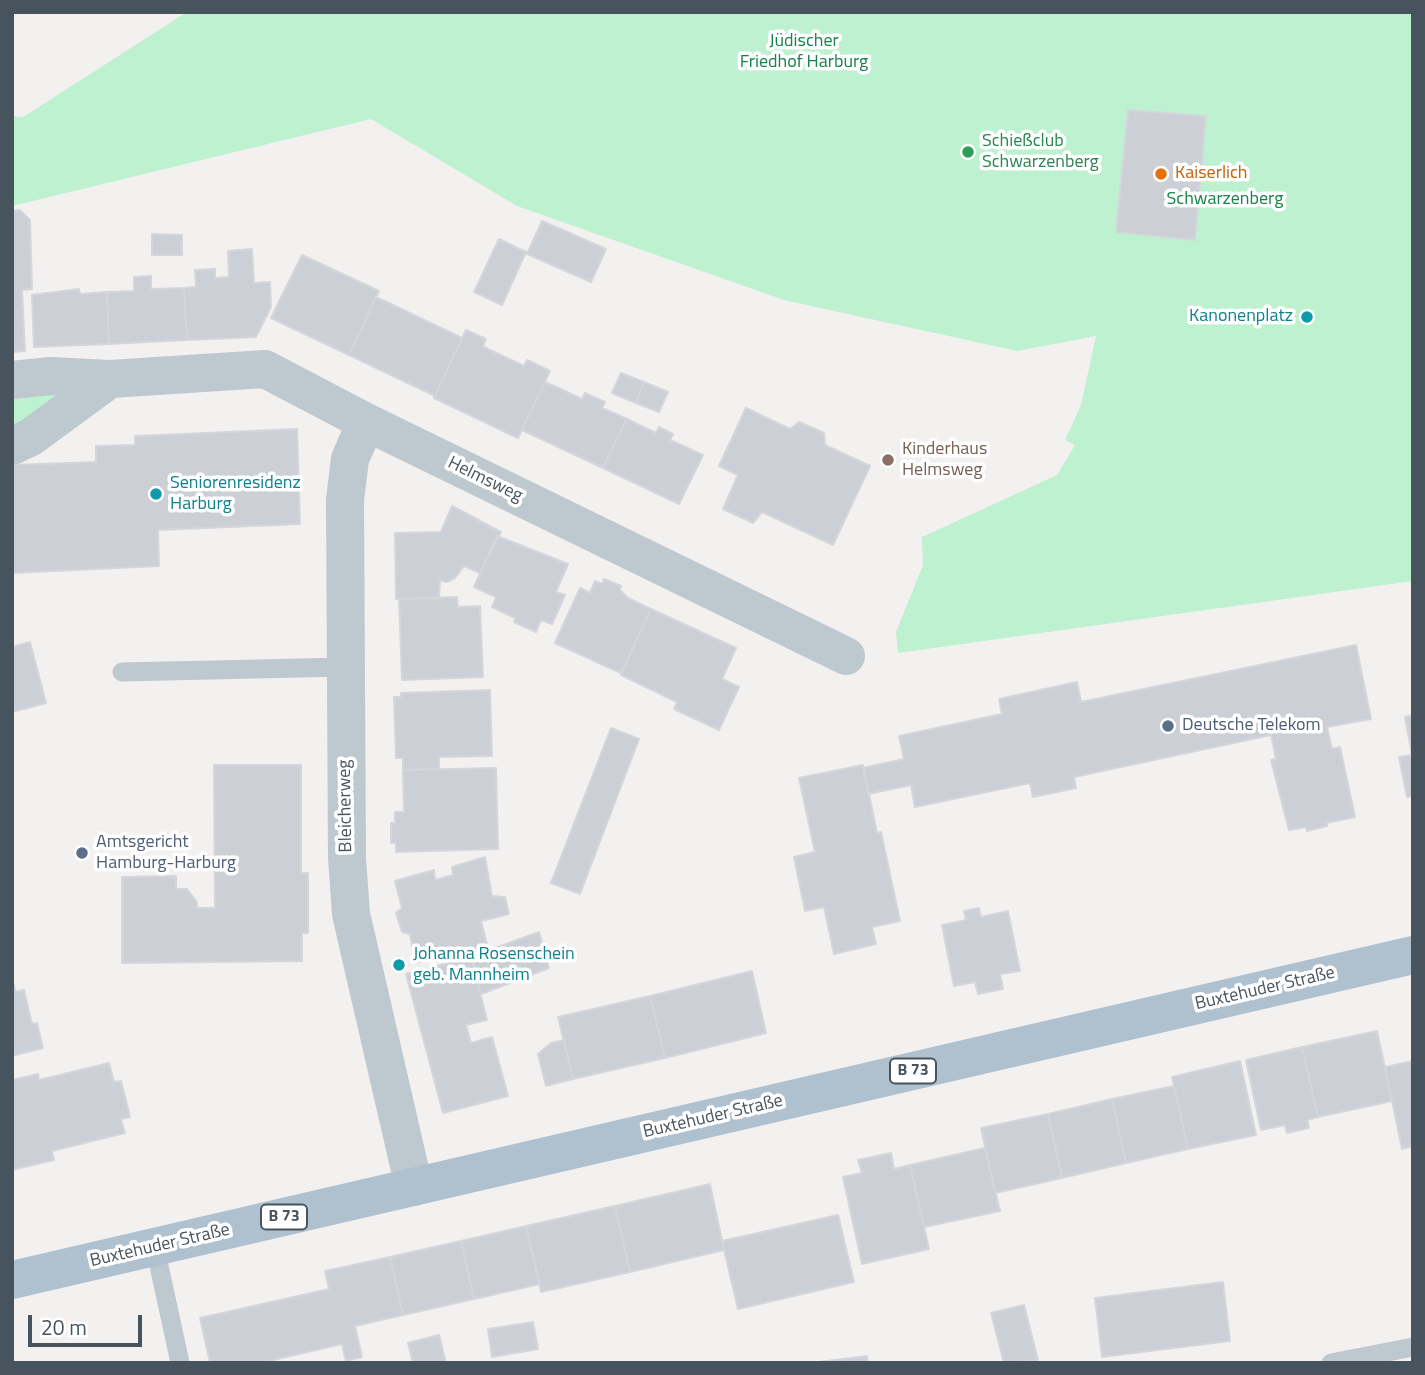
<!DOCTYPE html>
<meta charset="utf-8">
<style>
body{margin:0}
#map{position:relative;width:1425px;height:1375px;overflow:hidden;background:#f3f0f0;font-family:"Titillium Web",sans-serif}
canvas{display:block}
.frame{position:absolute;inset:0;border:14px solid #47545e;pointer-events:none}
.scale{position:absolute;left:28px;top:1315px;width:114px;height:32px;box-sizing:border-box;border:4px solid #47545e;border-top:0;padding-left:9px;font-size:21px;line-height:24px;white-space:nowrap;color:#47545e;-webkit-text-stroke:5px #fff;paint-order:stroke}
</style>
<div id="map">
<canvas width="1425" height="1375"></canvas>
<div class="frame"></div>
<div class="scale">20 m</div>
</div>
<script>
const context = document.querySelector('canvas').getContext('2d');
context.lineJoin = 'round';
function fill(path, color) { context.fillStyle = color; context.fill(path, 'evenodd'); }
function strokePath(path, color, width, dash) { context.strokeStyle = color; context.lineWidth = width; context.lineCap = dash ? 'butt' : 'round'; context.setLineDash(dash || []); context.stroke(path); }
function label(font, color, halo, rows, align = 'center') {
  context.font = font + ' "Titillium Web",sans-serif'; context.lineWidth = 7; context.setLineDash([]); context.textBaseline = 'middle'; context.strokeStyle = halo; context.fillStyle = color; for (const [text, x, y, turn = 0] of rows) {
    context.save(); context.translate(x, y); context.rotate((+turn || 0) * Math.PI / 180); context.textAlign = isNaN(turn) ? turn : align; if (halo) context.strokeText(text, 0, 0); context.fillText(text, 0, 0); context.restore();
  }
}
fill(new Path2D(`
 M187,12H1413V581L898,653L896,632L923,565L922,537L1057,475L1075,445L1065,440L1081,405L1096,336L1017,351L784,300L517,206L371,119L12,206V116L23,117Z
 M64,388L12,433V392Z`), '#bef1d0');
const building = new Path2D(`
 M1128,110L1206,116L1195,240L1116,232Z
 M20,210L30,220L32,289L22,290L25,351L12,352V211Z
 M542,221L606,249L591,282L527,254Z
 M152,234L182,235V255H152Z
 M499,239L526,252L502,305L474,292Z
 M252,249L254,283L270,282L271,307L256,337L187,340L184,288L196,287L195,270L215,269V278L229,277L228,251Z
 M302,255L379,291L349,355L271,318Z
 M151,276V289L184,288L187,340L109,344L107,292L134,291V277Z
 M79,289L80,294L107,292L109,344L34,347L32,295Z
 M376,297L462,338L435,396L349,355Z
 M466,330L486,339L483,346L490,350L524,366L527,360L550,371L518,438L434,398Z
 M621,373L644,382L636,403L612,393Z
 M545,382L582,399L585,393L605,402L602,408L627,419L603,468L522,430Z
 M644,382L668,392L659,412L636,403Z
 M746,408L790,429L799,422L824,433L825,445L870,466L833,545L762,512L753,523L723,509L738,475L719,466Z
 M627,419L656,433L659,427L673,434L670,440L703,455L679,504L603,468Z
 M297,429L300,524L158,530L159,566L12,573V465L96,462V446L135,445V436Z
 M452,506L501,532L480,573L464,566L455,578L447,582L440,580L439,598L396,599L395,533L441,532Z
 M497,536L568,564L556,592L565,595L552,624L541,620L536,632L514,622L515,618L492,607L496,597L474,587Z
 M604,579L621,586L620,590L628,598L651,609L621,673L555,643L580,588L590,593L595,581L602,584Z
 M457,597L458,607L480,606L483,677L402,680L399,599Z
 M651,609L736,648L722,679L739,687L719,730L674,709L677,702L621,675Z
 M30,642L46,703L12,712V647Z
 M1356,645L1371,719L1327,727L1332,749L1340,747L1355,817L1327,823V826L1307,831L1306,827L1289,830L1271,760L1276,759L1271,735L1074,777L1076,788L1033,797L1030,783L915,807L911,785L868,794L863,768L904,759L899,736L1002,714L999,699L1077,682L1081,702Z
 M490,690L492,756L439,757V769L403,770V758H396L394,697H401V693Z
 M1413,715V796L1407,797L1399,757L1412,755L1405,717Z
 M611,728L639,739L580,894L551,883Z
 M214,765H301V873H308V933H302V961L122,963V877L176,876V889H187L197,902V908H215Z
 M863,765L877,833L881,832L900,921L872,927L876,944L834,954L824,907L805,911L794,857L815,852L799,778Z
 M496,768L498,849L396,852V843H391V823H395V812H404L403,770Z
 M485,857L492,896L505,897L509,914L481,921L489,952L459,959L458,953L415,963L410,934L402,932L396,913L402,908L395,881L434,870L435,880L453,875L452,867Z
 M979,908L981,917L1008,911L1020,971L1000,974L1003,989L978,994L975,982L954,986L942,925L966,920L964,911Z
 M539,932L549,968L481,994L471,957Z
 M471,957L487,1020L466,1025L471,1043L492,1037L508,1096L443,1113L406,974Z
 M752,971L766,1033L665,1058L650,996Z
 M12,979L16,992L24,990L32,1024L37,1023L43,1048L12,1056Z
 M650,996L665,1058L573,1079L558,1017Z
 M1377,1031L1392,1101L1318,1117L1302,1047Z
 M564,1040L573,1079L546,1086L538,1054L551,1043Z
 M1302,1047L1318,1117L1307,1120L1309,1128L1287,1133L1285,1125L1261,1130L1246,1060Z
 M1240,1061L1256,1135L1188,1149L1172,1077Z
 M1413,1061V1146L1402,1149L1385,1067Z
 M109,1063L114,1082L121,1081L130,1117L121,1119L125,1133L52,1151L54,1160L12,1170V1080L38,1074L39,1080Z
 M1174,1086L1188,1149L1126,1163L1112,1099Z
 M1112,1099L1126,1163L1062,1178L1048,1114Z
 M1048,1114L1062,1178L995,1193L981,1128Z
 M985,1148L1000,1211L924,1227L910,1165Z
 M891,1153L894,1169L910,1165L929,1249L862,1264L843,1177L862,1173L858,1160Z
 M710,1184L724,1250L630,1272L615,1206Z
 M615,1206L630,1272L541,1292L526,1226Z
 M838,1215L854,1282L738,1309L722,1241Z
 M526,1226L540,1284L474,1299L461,1241Z
 M461,1241L474,1299L403,1315L390,1257Z
 M390,1257L403,1315L355,1326L362,1357L346,1361L342,1344L260,1363H210L200,1318L329,1289L325,1271Z
 M1223,1282L1230,1341L1102,1357L1095,1298Z
 M1024,1305L1038,1360L1004,1363L991,1313Z
 M533,1322L538,1349L492,1357L488,1329Z
 M439,1335L446,1363H413L408,1343Z
 M867,1356L868,1363H811Z`);
fill(building, '#cccfd5');
strokePath(building, '#d4d6dc', 2);
strokePath(new Path2D(`
 M122,672L345,667
 M155,1247L180,1363
 M1331,1363L1413,1347`), '#bec8cf', 19);
strokePath(new Path2D(`
 M12,380L51,376L110,379L265,369L366,422L846,656
 M366,422L350,459L345,500L347,858L351,914L414,1187
 M12,446L31,437L110,379`), '#bec8cf', 38);
strokePath(new Path2D(`
 M12,1280L1413,955`), '#afc0cf', 38);
for (const [x, y, r, color] of [
 [968,152,7,"#2e9e5b"],
 [1161,174,7,"#e8710a"],
 [1307,317,7,"#0f9aa8"],
 [888,460,7,"#8d6e63"],
 [156,494,7,"#0f9aa8"],
 [1168,726,7,"#5c6f8a"],
 [82,853,7,"#5c6f8a"],
 [399,965,7,"#0f9aa8"]
]) { const dot = new Path2D(); dot.arc(x, y, r, 0, 2 * Math.PI); context.fillStyle = color; context.fill(dot); strokePath(dot, '#fff', 2.5); }
for (const [x, y, w] of [
 [913,1071,46],
 [284,1217,46]
]) { const box = new Path2D(); box.roundRect(x - w / 2, y - 12.5, w, 25, 5); context.fillStyle = '#fff'; context.fill(box); strokePath(box, '#47545e', 2); }
label('bold 16px', '#47545e', null, [
 ["B 73",913,1071],
 ["B 73",284,1217]
]);
label('18px', '#158349', '#fff', [
 ["Jüdischer",804,42],
 ["Friedhof Harburg",804,63],
 ["Schwarzenberg",1225,200]
]);
label('18px', '#27864d', '#fff', [
 ["Schießclub",982,142],
 ["Schwarzenberg",982,163]
], 'left');
label('18px', '#c56008', '#fff', [
 ["Kaiserlich",1175,174]
], 'left');
label('18px', '#0d838f', '#fff', [
 ["Kanonenplatz",1293,317,"right"],
 ["Seniorenresidenz",170,484],
 ["Harburg",170,505],
 ["Johanna Rosenschein",413,955],
 ["geb. Mannheim",413,976]
], 'left');
label('18px', '#785e54', '#fff', [
 ["Kinderhaus",902,450],
 ["Helmsweg",902,471]
], 'left');
label('18px', '#47545e', '#fff', [
 ["Helmsweg",485,480,26],
 ["Bleicherweg",346,806,-91],
 ["Buxtehuder Straße",1265,989,-13],
 ["Buxtehuder Straße",713,1117,-13],
 ["Buxtehuder Straße",160,1246,-13]
]);
label('18px', '#4e5e75', '#fff', [
 ["Deutsche Telekom",1182,726],
 ["Amtsgericht",96,843],
 ["Hamburg-Harburg",96,864]
], 'left');
</script>
